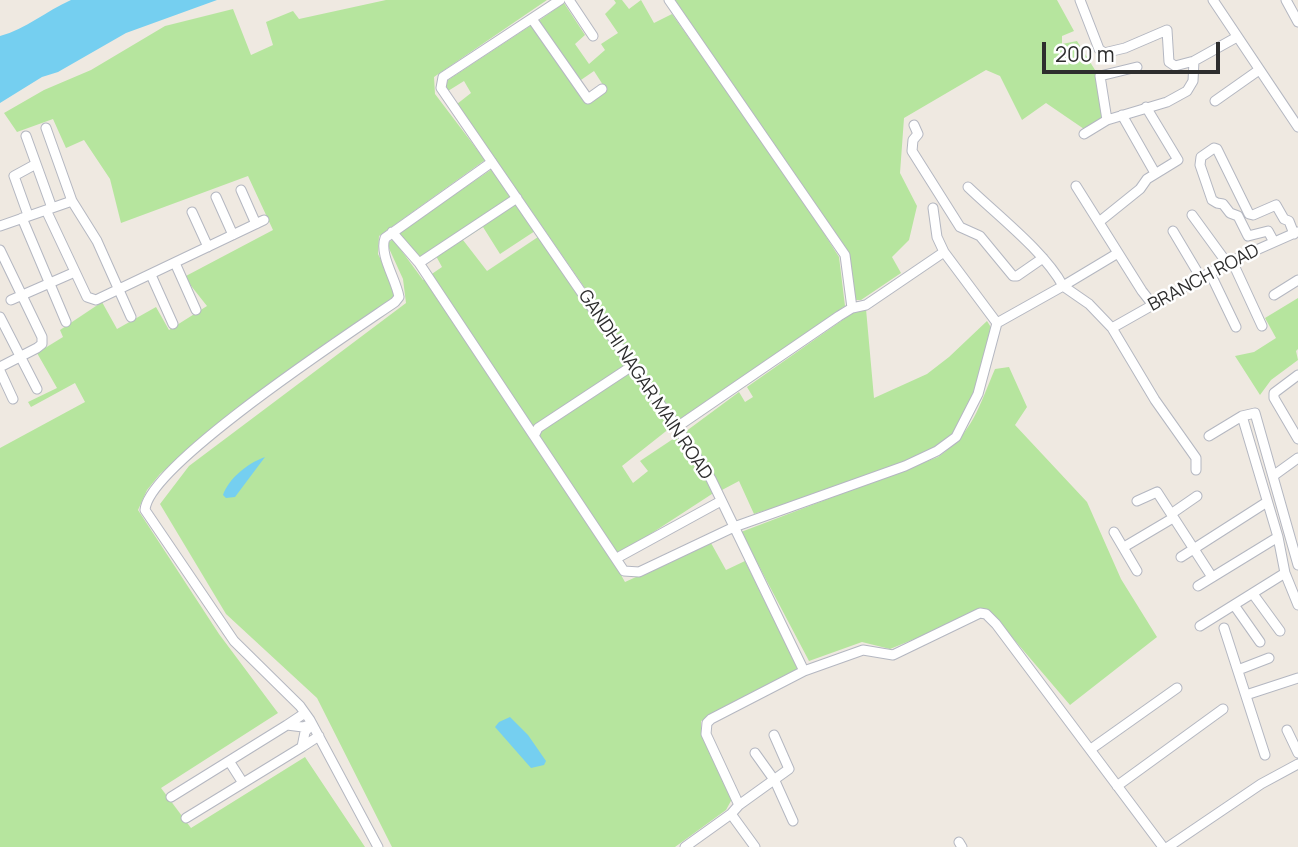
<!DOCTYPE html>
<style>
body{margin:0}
#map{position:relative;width:1298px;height:847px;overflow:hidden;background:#efe9e1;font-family:Manrope,sans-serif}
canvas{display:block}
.scale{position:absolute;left:1042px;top:42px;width:178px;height:32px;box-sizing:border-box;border:4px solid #2e2e2e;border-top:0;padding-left:9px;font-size:21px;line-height:24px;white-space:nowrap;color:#2e2e2e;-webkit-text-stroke:5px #fff;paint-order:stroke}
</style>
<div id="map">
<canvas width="1298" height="847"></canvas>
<div class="scale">200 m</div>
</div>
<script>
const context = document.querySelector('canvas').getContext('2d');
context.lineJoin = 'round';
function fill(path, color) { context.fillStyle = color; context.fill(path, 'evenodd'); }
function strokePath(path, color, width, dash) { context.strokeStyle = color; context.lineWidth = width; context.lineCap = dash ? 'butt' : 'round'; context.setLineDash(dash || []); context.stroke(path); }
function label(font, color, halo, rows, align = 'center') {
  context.font = font + ' Manrope,sans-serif'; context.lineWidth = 5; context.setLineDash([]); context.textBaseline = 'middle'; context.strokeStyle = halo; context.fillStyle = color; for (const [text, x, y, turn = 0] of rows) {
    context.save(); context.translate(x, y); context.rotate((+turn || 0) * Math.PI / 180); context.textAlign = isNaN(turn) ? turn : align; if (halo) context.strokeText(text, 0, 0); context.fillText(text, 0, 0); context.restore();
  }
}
fill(new Path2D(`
 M386,0H547L434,77L435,94L485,160L379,236L378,254L396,290L395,298L355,327L333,338L230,413L160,474L147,490L138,510L219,634L278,713L161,788L191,828L305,757L365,847H0V448L85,402L75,383L31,407L28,402L57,388L37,353L63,337L60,330L102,302L117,329L156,307L169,330L207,306L184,277L273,230L248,176L121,223L110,179L84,140L66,148L53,119L17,132L4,113L44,90L91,70L165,26L233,9L251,55L273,45L266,22L293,11L299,19Z
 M614,0H622L629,9L641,0L654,23L672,14L792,183L839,257L845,306L678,422L457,104L471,93L464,81L448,91L445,86L448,80L533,24L584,97L603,85L594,71L578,82L537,22L564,3L585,35L575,44L589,64L605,50L601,44L618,33L605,14L616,3Z
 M675,0H1057L1074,31L1062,36V44L1077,41L1095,70L1103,118L1084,129L1046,103L1022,120L1000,76L986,70L904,118L900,173L917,206L909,240L892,257L901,273L861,300H853L846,249Z
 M492,169L535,231L500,254L483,227L463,240L487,271L538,237L670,428L622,466L633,483L648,471L640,461L676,437L715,492L612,559L625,582L711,543L726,570L745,561L798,669L701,721V729L732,799L726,810L675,847H392L317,698L226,614L160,504L189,466L406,303L403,279L387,244L393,239L423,280L442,267L436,256L424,264L398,233Z
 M1298,298V349L1296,351L1298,360L1271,380L1260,395L1235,356L1254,352L1276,338L1265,318Z
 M866,309L874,398L927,374L949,357L987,321L992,329C982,363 973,405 953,435C936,461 790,502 754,514L739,481L722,490L685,432L739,392L745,402L753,397L747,387L854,312Z
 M1009,367L1027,407L1015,425L1087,502L1121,579L1157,637L1070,705L988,609L890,649L862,642L809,661L741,532L938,457C973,433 979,406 995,369Z`), '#b6e59e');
fill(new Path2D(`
 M71,0H217L126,33L58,72L42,77L0,103V36C26,29 46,11 71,0Z
 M265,457L235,497L226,498L223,495C229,478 248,463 265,457Z
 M510,717L528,735L546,761L544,765L531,768L495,727L499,722Z`), '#75cff0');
const minor = new Path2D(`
 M560,0L443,77L441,88L632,366L677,427L711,479L804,671L711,719L707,723L706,734L739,805L731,814L685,847
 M569,0L593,36
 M669,0L845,255L852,308
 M1080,0L1099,49L1104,53L1125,48L1167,30L1169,62L1175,66L1194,61L1237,37
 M1213,0L1298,127
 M1286,0L1298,22
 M532,19L588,99L602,89
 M1215,101L1259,70
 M1122,115L1155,173
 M1107,120L1100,76L1137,67
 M914,125L918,134L913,140L912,151L960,227L980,236L1013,276H1017L1043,258
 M46,128L72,201
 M1084,134L1107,120L1167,102L1187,91L1193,81L1194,61
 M26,136L52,208
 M1076,186L1142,291L1153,305
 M968,187C997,215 1045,252 1063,286L1118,253
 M241,190L256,224
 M216,197L233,235
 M933,208L937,237L944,252L997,323L1063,286L1089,304L1112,328L1155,400L1196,458V470
 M46,210L87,297L96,300L264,220
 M192,212L208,247
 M28,215L14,176L36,164
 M1192,215L1227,263
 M22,218L66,322
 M1099,222L1140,189L1147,179L1178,160L1146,107
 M0,226L72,201L97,241L131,317
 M1173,231L1201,278
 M392,232L419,263L534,436
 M1274,242L1268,231L1248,236L1238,216L1230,213L1223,204L1217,203L1212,200L1200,165L1201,157L1214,148L1217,149L1249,214L1253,215L1276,205L1284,219L1289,221L1294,234
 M0,250L42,337V344L37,348L0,367
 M1232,261L1262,326
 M175,263L196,310
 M419,263L517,198
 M1210,273L1236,327
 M151,275L173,324
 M1274,295L1298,280
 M11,300L75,272
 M0,317L37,389
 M1112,328L1227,263L1297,232
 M632,366L538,428L534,436L624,571L639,572L734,527L905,466L937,451L956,437L978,394L997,323
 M0,371L13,399
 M1298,375L1274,393V398L1298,439
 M1242,416L1278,537L1285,573L1298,605
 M677,427L839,316L852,308L866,305L944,252
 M1209,436L1242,416L1255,413L1298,565
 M1273,476L1298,458
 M1137,501L1157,492L1212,577
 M1171,514L1197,496
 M1114,532L1137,571
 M1124,547L1173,518
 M1181,557L1267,502
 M617,558L721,501
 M1198,586L1278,537
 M1253,594L1280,631
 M1234,605L1260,642
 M1200,626L1285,573
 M1224,628L1265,755
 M1238,670L1269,658
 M804,671L863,650L893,655L980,613L986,614L996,624L1163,847
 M1246,695L1298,678
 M305,713L287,725L303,727L312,724L305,732L302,747L319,736
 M1287,730L1298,753
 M1091,749L1177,688
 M755,753L775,781L793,821
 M229,761L243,783
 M1117,786L1223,709
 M171,797L287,725
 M739,805L789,769L774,735
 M731,814L755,847
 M186,818L302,747
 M959,842L962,847
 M378,847L310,720L300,706L234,641L145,510C148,465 350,333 395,302L399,297C396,279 379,255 385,238L492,162
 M1168,847L1261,784L1298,764`);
strokePath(minor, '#b4b7c1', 11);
strokePath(minor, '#fff', 9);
label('18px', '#2e2e2e', '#fff', [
 ["BRANCH ROAD",1204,278,-28],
 ["GANDHI NAGAR MAIN ROAD",645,385,56]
]);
</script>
